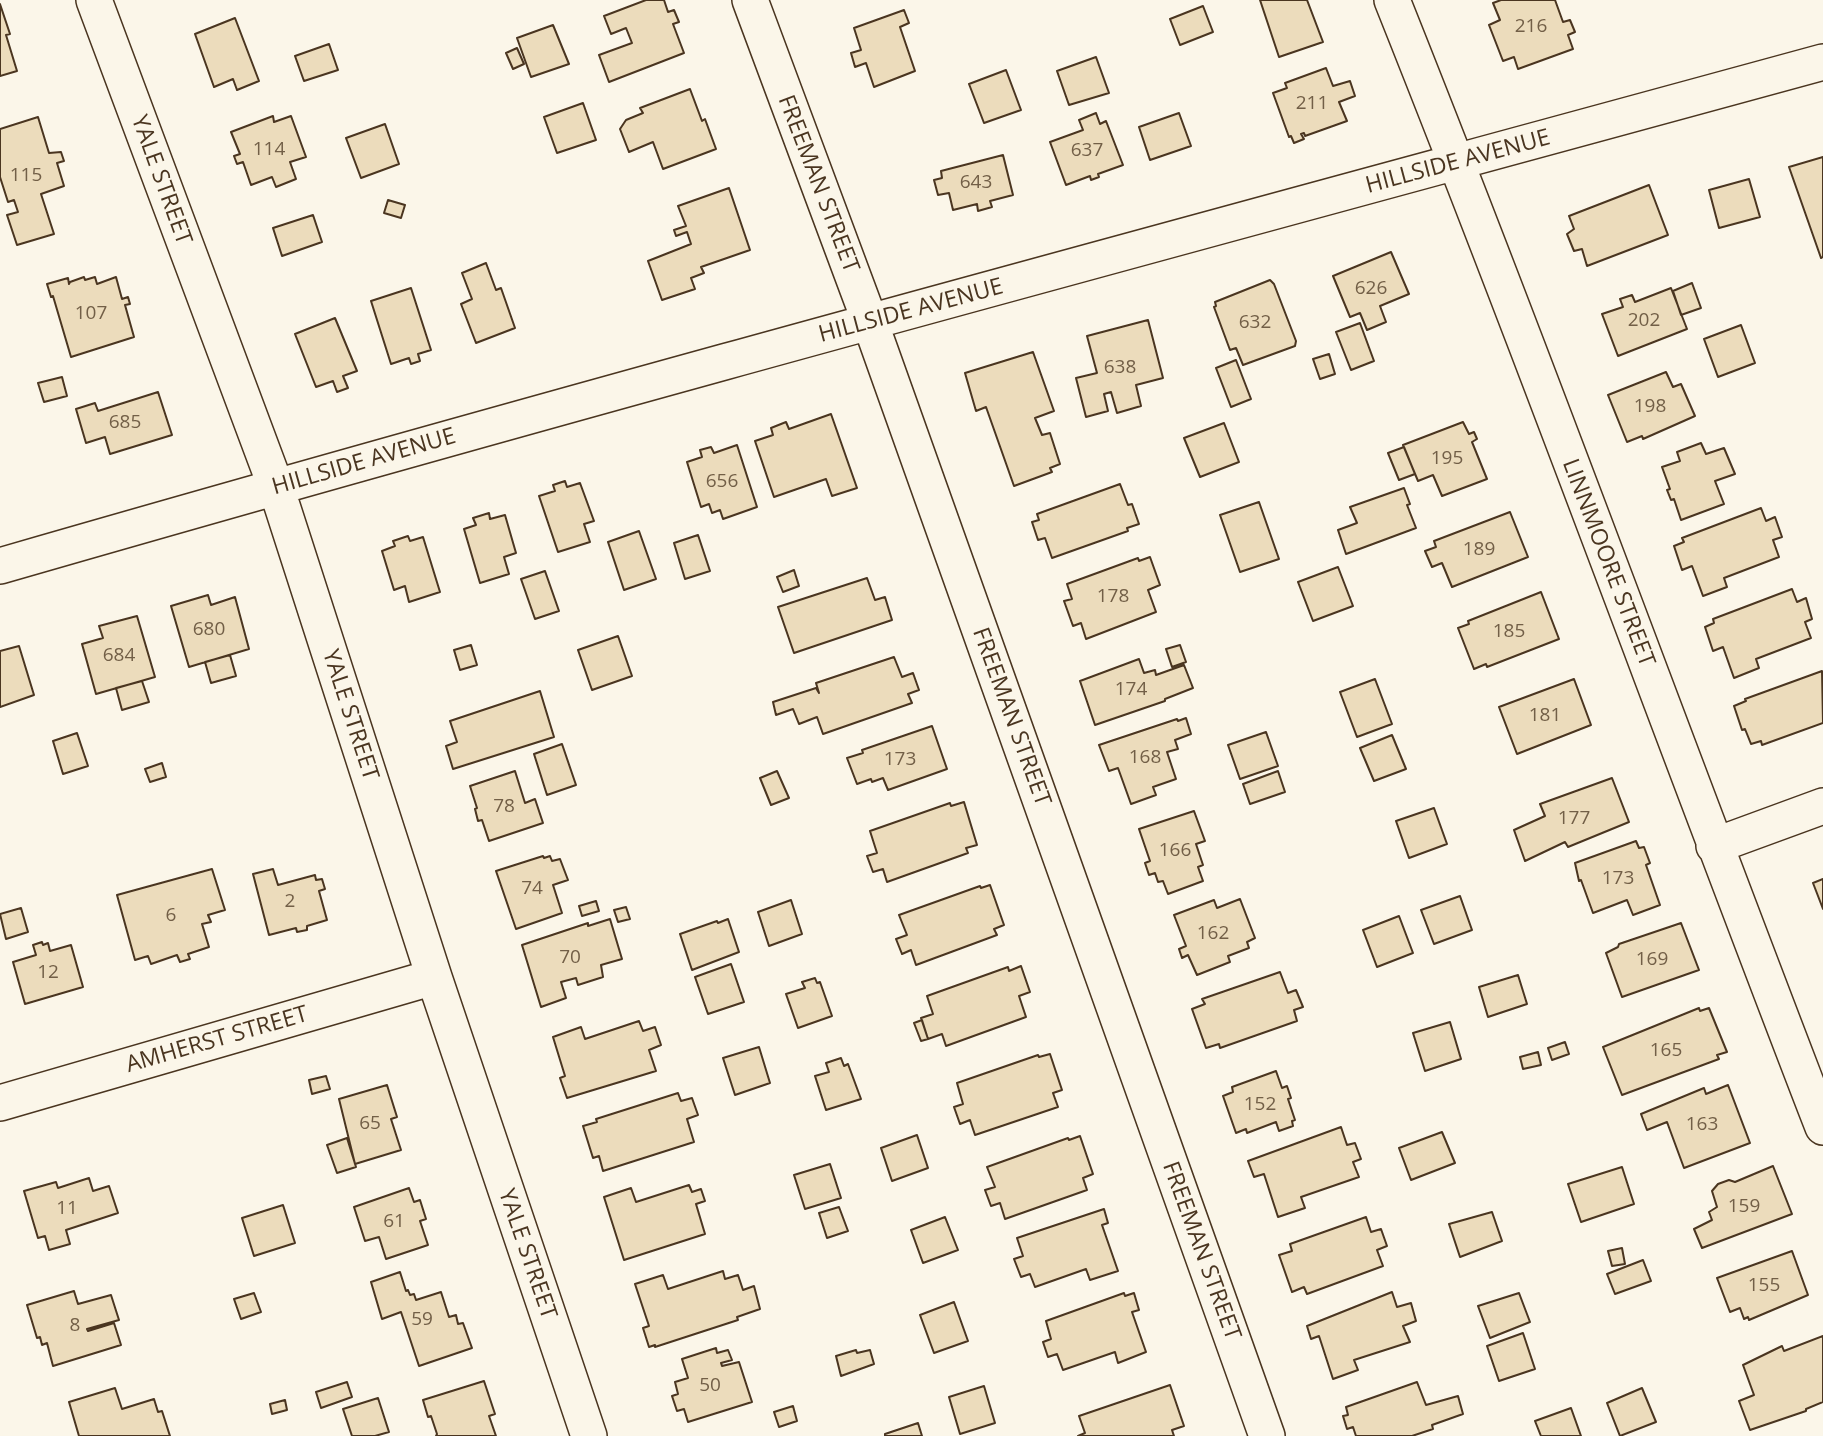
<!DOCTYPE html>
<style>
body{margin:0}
canvas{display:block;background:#fbf6e9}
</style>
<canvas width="1823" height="1436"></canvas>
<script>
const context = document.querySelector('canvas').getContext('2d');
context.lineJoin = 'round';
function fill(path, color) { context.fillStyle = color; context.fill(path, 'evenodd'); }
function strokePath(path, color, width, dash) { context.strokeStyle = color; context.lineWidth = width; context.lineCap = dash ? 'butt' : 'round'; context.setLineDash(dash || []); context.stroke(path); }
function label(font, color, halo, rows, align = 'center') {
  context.font = font + ' "Open Sans",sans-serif'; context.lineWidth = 5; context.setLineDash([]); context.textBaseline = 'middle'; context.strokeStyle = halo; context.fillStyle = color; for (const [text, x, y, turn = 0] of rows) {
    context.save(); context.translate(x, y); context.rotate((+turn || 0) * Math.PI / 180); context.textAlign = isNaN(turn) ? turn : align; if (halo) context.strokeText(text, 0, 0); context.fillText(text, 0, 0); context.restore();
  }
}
const building = new Path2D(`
 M646,0H664L668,12L674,10L679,22L673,24L684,53L609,82L599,55L632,43L626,28L611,34L604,16Z
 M1260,0H1307L1323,42L1279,57Z
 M1501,0H1555L1563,22L1570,20L1575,32L1568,35L1573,49L1518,69L1514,57L1503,61L1489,25L1500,20L1493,3Z
 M0,4L10,34L6,35L17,71L0,76Z
 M1203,6L1213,32L1180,45L1170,19Z
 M904,10L909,23L900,27L915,71L874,87L866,63L855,67L851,53L861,50L854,28Z
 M235,18L259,81L237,90L233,79L214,87L195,34Z
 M553,25L569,64L531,77L517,38Z
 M329,44L338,70L304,81L295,56Z
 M517,48L524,64L513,69L506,53Z
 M1096,57L1109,93L1069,105L1057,71Z
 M1326,68L1333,86L1350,81L1355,96L1339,102L1347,121L1305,136L1304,133L1301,134L1304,139L1294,143L1291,136L1289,137L1273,93L1287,88L1285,83Z
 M1006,70L1021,110L984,123L969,84Z
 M690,89L702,121L705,119L716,149L663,169L653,142L629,152L620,129L626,120L643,113L640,108Z
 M583,103L596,140L557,153L544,117Z
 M1096,113L1100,124L1106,121L1123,165L1098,174L1099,177L1091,180L1090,176L1066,185L1050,142L1083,130L1079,120Z
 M1179,113L1191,146L1150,160L1139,127Z
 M273,116L274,122L291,116L306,157L290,162L296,179L276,187L272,177L251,185L243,162L237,164L234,156L240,154L231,132Z
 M38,117L49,153L61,152L64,161L57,163L64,186L41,194L54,234L17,245L7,215L18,212L14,200L8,202L0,177V129Z
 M385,124L399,164L361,178L346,138Z
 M1003,155L1013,195L990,201L992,207L978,211L977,204L953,210L949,193L938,195L934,180L942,178L941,171Z
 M1823,157V257L1821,258L1789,167Z
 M1749,179L1760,217L1719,228L1709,190Z
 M1649,185L1668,235L1587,266L1582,249L1574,251L1567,234L1574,229L1569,216Z
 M729,188L750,250L701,267L704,273L691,278L695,289L662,300L648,261L691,244L687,232L676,236L674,230L686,226L678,206Z
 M388,200L405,205L401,218L384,213Z
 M313,215L322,242L282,256L273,228Z
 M1391,252L1409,294L1380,306L1386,322L1367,330L1360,313L1350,317L1333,276Z
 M486,263L496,290L501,288L515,328L476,343L461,304L472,299L462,273Z
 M84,277L85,280L95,277L97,284L116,277L122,299L128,297L130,304L125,305L134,337L71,357L53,296L51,297L47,284L68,278L69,284L70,282Z
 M1270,280L1274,284L1296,341L1295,346L1243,365L1236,348L1230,350L1214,307L1216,306L1215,302Z
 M1692,283L1701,308L1681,315L1673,291Z
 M411,288L431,350L418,354L420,361L411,364L409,358L391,364L371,301Z
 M1671,288L1687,329L1618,356L1602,314L1623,307L1620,299L1632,295L1635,302Z
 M335,318L357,371L343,376L348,388L337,392L333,381L316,387L295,334Z
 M1148,320L1163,378L1136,385L1141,406L1117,413L1111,392L1104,394L1108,411L1086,417L1076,378L1097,373L1087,336Z
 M1360,323L1374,361L1351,370L1336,332Z
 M1741,325L1755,363L1718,377L1704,339Z
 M1033,352L1054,411L1035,418L1042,435L1050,433L1060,464L1050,468L1052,472L1014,486L986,407L976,411L965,373Z
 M1329,354L1335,374L1320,379L1313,359Z
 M1236,360L1251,399L1231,407L1216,368Z
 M1666,372L1673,387L1681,384L1695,416L1643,439L1642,436L1627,442L1608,395Z
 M62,377L67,396L44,402L38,383Z
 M158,392L172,435L110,454L105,437L86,443L76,409L95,403L98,411Z
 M831,414L857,488L832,496L826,479L774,497L755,441L773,435L771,428L786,422L789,429Z
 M1463,422L1469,434L1474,432L1477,439L1472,442L1487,479L1442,496L1433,475L1418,481L1403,445Z
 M1224,423L1239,462L1200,477L1184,438Z
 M1701,443L1706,454L1724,448L1735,474L1715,481L1724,504L1681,520L1674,499L1671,500L1667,490L1670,489L1662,467L1680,461L1677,452Z
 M737,445L757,507L723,519L720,510L712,513L709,504L701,507L687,462L702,457L700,450L711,447L714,453Z
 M1404,447L1415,474L1399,480L1388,453Z
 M565,481L567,487L580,483L594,521L584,524L590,542L558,552L539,496L555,491L553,485Z
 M1120,484L1128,505L1132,504L1139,524L1127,528L1128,531L1052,558L1045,538L1038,540L1032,522L1039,520L1037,514Z
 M1404,488L1410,504L1407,505L1416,528L1346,554L1338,530L1357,523L1350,507Z
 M1259,502L1279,559L1240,572L1220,515Z
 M1761,508L1766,521L1775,517L1782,537L1773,540L1779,557L1724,578L1727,587L1703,596L1692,566L1682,570L1674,546L1684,542L1682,538Z
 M1510,512L1528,557L1452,587L1442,563L1432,567L1425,551L1436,547L1434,541Z
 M489,513L490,519L505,515L516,553L504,557L509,574L480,583L464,529L476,525L473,518Z
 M639,531L656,579L624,590L608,542Z
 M698,535L710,571L685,579L674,543Z
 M408,536L410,541L423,537L440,592L409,602L405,586L394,590L382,551L395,546L393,541Z
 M1150,557L1160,585L1148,590L1156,612L1086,639L1081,623L1073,626L1064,601L1072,599L1067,584L1138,558L1139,561Z
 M1338,567L1353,606L1313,621L1298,582Z
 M794,570L799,586L783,592L777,577Z
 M545,571L559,611L535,619L521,579Z
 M867,578L875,600L885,597L892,620L794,653L778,607Z
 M1792,589L1797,602L1806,598L1812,619L1805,622L1811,638L1756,659L1759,668L1734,678L1723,647L1713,651L1705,627L1714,623L1713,619Z
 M1541,592L1559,639L1487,667L1486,664L1474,669L1458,628L1469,624L1468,621Z
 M208,595L211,605L235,597L249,649L189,667L171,606Z
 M137,616L155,677L96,694L82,644L103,638L99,626Z
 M618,636L632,676L592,690L578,650Z
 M471,645L477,665L460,670L454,650Z
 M1180,645L1186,662L1172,667L1166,649Z
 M19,646L34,695L0,707V651Z
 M230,655L236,676L211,683L205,662Z
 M894,657L902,677L913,673L919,690L908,694L912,703L823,734L817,717L799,724L793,709L776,715L773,702L816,688L819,693L816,683Z
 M1139,659L1144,673L1155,670L1156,675L1184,665L1193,688L1165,699V701L1095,725L1080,681Z
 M1822,671L1823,723L1762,745L1761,741L1751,744L1745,729L1742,730L1734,706L1746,701L1745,699Z
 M1375,679L1392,724L1357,737L1340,692Z
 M1574,679L1591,725L1517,754L1499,707Z
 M142,681L149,702L122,710L116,688Z
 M540,691L554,737L453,769L446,746L457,742L450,721Z
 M1186,718L1191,734L1175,740L1178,749L1167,752L1176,779L1153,787L1156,795L1131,804L1118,768L1109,771L1099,745L1177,719L1178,721Z
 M932,726L947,769L888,790L883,778L872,782L871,779L857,784L847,758L863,753L862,750Z
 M1266,732L1278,766L1240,779L1228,745Z
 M77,733L88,766L63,774L53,741Z
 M1392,735L1406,769L1374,781L1360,748Z
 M562,744L576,785L547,795L534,754Z
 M162,763L166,777L150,782L145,769Z
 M515,771L525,803L535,799L543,823L489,841L482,820L478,821L475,809L477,808L470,786Z
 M777,771L789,798L771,805L760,778Z
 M1278,771L1285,792L1250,804L1243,784Z
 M1612,778L1629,822L1568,847L1565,842L1525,861L1514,830L1545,816L1540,804Z
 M964,802L977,845L966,848L968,853L887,882L883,869L873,872L867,856L877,853L870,831L950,803L951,806Z
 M1434,808L1447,844L1409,858L1396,821Z
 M1194,811L1205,841L1196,844L1203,865L1198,867L1203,881L1168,894L1163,881L1158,882L1155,873L1149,875L1145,863L1150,861L1139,829Z
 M1636,841L1639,848L1644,847L1650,863L1646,865L1660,905L1633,915L1627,900L1593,913L1581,880L1579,881L1575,863Z
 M543,856L544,858L550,856L552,861L560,859L568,880L553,885L562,913L516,929L496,871Z
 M212,869L225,910L208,915L211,922L202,924L209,947L188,954L190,959L180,962L177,955L151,964L148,956L135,960L117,895Z
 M273,869L278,885L315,875L316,880L322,879L325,889L319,891L327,920L307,926V930L297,932L296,928L269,935L253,874Z
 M1823,879V909L1813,883Z
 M990,885L1004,925L994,929L997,935L916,965L911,950L902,954L896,939L907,935L899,915L980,886L981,888Z
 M1460,896L1472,930L1434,944L1421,910Z
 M1240,899L1255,938L1247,942L1249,948L1228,956L1230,962L1197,975L1188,955L1182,958L1179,949L1186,946L1174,915L1214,900L1217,908Z
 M791,900L802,934L769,946L758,912Z
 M596,901L599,911L582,916L579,906Z
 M626,907L630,919L618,922L614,910Z
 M21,908L28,932L6,939L0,914Z
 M1399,916L1413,953L1377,967L1363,930Z
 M610,919L622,959L601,965L603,977L578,985L576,978L561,982L566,998L541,1007L522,945L588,923V926Z
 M728,919L739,952L692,970L680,934L717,921L718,923Z
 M1681,923L1699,970L1622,997L1606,953L1618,947L1619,944Z
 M42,942L43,945L48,943L50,951L71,945L83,987L25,1004L13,962L36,955L33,945Z
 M731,964L744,1002L708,1014L695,977Z
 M1021,966L1030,992L1019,996L1026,1017L946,1046L942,1034L928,1039L921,1018L933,1014L927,996L1008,967L1009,971Z
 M1280,972L1288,993L1296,990L1303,1007L1294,1010L1297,1021L1220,1048L1219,1044L1206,1048L1192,1009L1205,1004L1202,999Z
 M1518,975L1527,1004L1488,1017L1479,987Z
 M815,978L817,983L820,982L832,1016L798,1028L786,994L805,988L802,982Z
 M1699,1008L1700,1011L1709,1008L1727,1052L1717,1055L1719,1059L1622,1095L1603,1047Z
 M922,1020L928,1039L921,1041L914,1023Z
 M639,1021L643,1031L655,1027L661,1045L649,1050L656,1071L567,1098L560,1078L565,1076L553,1037L581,1027L585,1039Z
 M1450,1022L1461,1059L1425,1071L1413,1033Z
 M1565,1042L1569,1054L1552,1060L1548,1048Z
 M759,1047L770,1083L735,1095L723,1058Z
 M1538,1052L1541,1065L1523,1069L1520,1057Z
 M1050,1054L1062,1090L1053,1093L1058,1107L975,1135L970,1120L960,1124L954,1107L963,1104L957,1083L1038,1055L1039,1057Z
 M841,1058L844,1066L848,1064L861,1099L826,1110L815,1076L829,1072L826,1063Z
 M1276,1071L1282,1088L1287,1086L1291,1098L1288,1099L1295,1120L1292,1121L1293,1126L1279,1131L1276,1122L1247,1133L1246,1129L1236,1133L1223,1096L1233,1092L1232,1087Z
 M326,1076L330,1089L312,1094L309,1080Z
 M387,1085L397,1117L391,1119L401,1150L355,1164L339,1099Z
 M1728,1085L1750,1143L1684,1168L1667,1122L1647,1130L1641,1114L1704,1088L1706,1094Z
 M678,1093L681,1101L692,1098L698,1115L687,1119L694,1142L603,1171L599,1156L593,1158L583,1126L597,1122L596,1119Z
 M1341,1127L1347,1145L1355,1143L1361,1159L1353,1162L1359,1177L1301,1197L1305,1208L1278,1217L1264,1174L1254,1177L1248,1161Z
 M1442,1132L1455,1163L1411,1180L1399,1148Z
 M917,1135L928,1168L892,1181L881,1148Z
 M1080,1136L1093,1174L1083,1178L1087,1190L1005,1219L1000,1203L991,1206L985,1190L995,1187L987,1167L1068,1138L1069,1140Z
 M347,1138L356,1167L337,1173L327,1145Z
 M830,1164L841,1198L805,1209L794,1175Z
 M1773,1166L1792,1214L1702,1248L1694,1229L1712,1220L1709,1212L1717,1207L1712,1191L1718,1184L1729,1180L1735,1182Z
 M1622,1167L1634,1204L1581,1222L1568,1184Z
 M89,1178L93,1191L109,1186L118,1213L66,1230L70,1244L49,1250L45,1236L38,1238L24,1191L56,1182L58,1188Z
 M689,1185L692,1192L701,1189L705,1201L696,1204L705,1234L624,1260L604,1197L631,1188L636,1202Z
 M409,1188L414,1202L420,1200L426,1219L420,1221L428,1245L386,1259L379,1237L365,1241L354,1207Z
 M283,1205L295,1243L254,1256L242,1218Z
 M839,1207L848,1231L827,1238L819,1213Z
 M1104,1209L1108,1223L1102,1225L1118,1271L1090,1280L1086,1269L1035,1287L1030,1274L1021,1277L1014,1259L1023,1256L1017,1238Z
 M1492,1212L1502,1241L1460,1257L1449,1224Z
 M945,1217L958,1250L923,1263L911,1230Z
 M1366,1217L1371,1232L1381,1229L1387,1246L1377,1250L1383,1266L1307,1294L1304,1287L1292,1292L1279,1255L1292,1251L1290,1244Z
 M1622,1248L1625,1264L1612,1266L1608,1251Z
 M1792,1251L1808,1295L1749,1320L1748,1317L1744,1319L1740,1308L1730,1312L1717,1278Z
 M1643,1260L1651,1281L1615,1294L1607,1274Z
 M723,1271L725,1279L738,1275L743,1290L754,1286L760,1309L737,1317L738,1320L655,1347V1345L649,1347L643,1328L649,1326L635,1284L663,1275L668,1289Z
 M400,1272L406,1291L408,1290L410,1295L414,1294L416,1300L441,1292L449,1317L456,1315L458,1324L463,1323L472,1348L419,1366L401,1312L382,1319L371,1282Z
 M74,1291L78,1304L111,1295L119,1320L87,1329L88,1331L114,1323L121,1345L53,1366L47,1343L42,1345L40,1337L37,1338L27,1305Z
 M1392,1292L1397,1307L1411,1303L1416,1321L1403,1326L1410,1342L1354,1360L1358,1370L1333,1379L1319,1336L1311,1339L1307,1326Z
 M254,1293L261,1312L241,1319L234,1299Z
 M1124,1293L1125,1296L1134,1293L1139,1310L1132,1312L1146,1352L1118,1363L1115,1352L1063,1370L1057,1354L1048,1357L1043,1342L1051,1339L1046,1321Z
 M1519,1293L1530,1322L1490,1338L1478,1306Z
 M954,1302L968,1341L934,1353L920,1315Z
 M1523,1333L1535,1369L1499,1381L1487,1346Z
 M1823,1336V1402L1806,1409V1411L1750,1430L1739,1401L1754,1395L1743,1365L1782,1346L1784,1351Z
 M716,1348L717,1353L728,1350L732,1360L721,1363L722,1366L739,1362L752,1402L688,1422L684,1409L677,1411L672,1396L678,1394L675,1382L688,1378L682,1359Z
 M856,1350L857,1353L870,1350L874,1364L841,1376L836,1356Z
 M484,1381L495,1414L489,1416L496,1436H436L437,1434L431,1416L428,1417L423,1400Z
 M347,1382L352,1397L321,1408L316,1392Z
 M1417,1382L1426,1405L1458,1396L1463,1414L1432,1425L1433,1429L1412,1436H1356L1353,1427L1347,1429L1343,1416L1348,1415L1346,1407Z
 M1170,1385L1184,1426L1172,1430L1174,1436H1078L1085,1433L1079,1416Z
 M984,1386L995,1423L960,1434L949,1397Z
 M115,1388L122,1409L154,1399L158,1412L162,1411L170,1436H79L69,1402Z
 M1642,1388L1656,1422L1620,1436L1607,1403Z
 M378,1398L389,1432L375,1436H352L343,1409Z
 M285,1400L287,1410L272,1414L270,1404Z
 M793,1406L797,1421L779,1427L774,1412Z
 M1571,1408L1581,1436H1541L1535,1421Z
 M918,1423L922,1436H885V1434Z`);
fill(building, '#ecdcbc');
strokePath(building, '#4a3520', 2);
const minor = new Path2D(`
 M94,0L276,487L434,977L589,1436
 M750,0L870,322L1267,1436
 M1392,0C1541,373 1678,752 1823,1127
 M0,566C606,391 1215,228 1823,62
 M1714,846L1823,806
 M0,1103L434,977`);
strokePath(minor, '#4a3520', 38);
strokePath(minor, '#fbf6e9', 35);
label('19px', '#725f47', null, [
 ["216",1531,27],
 ["211",1312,104],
 ["114",269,150],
 ["637",1087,151],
 ["115",26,176],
 ["643",976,183],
 ["626",1371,289],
 ["107",91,314],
 ["202",1644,321],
 ["632",1255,323],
 ["638",1120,368],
 ["198",1650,407],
 ["685",125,423],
 ["195",1447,459],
 ["656",722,482],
 ["189",1479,550],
 ["178",1113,597],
 ["680",209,630],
 ["185",1509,632],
 ["684",119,656],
 ["174",1131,690],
 ["181",1545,716],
 ["168",1145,758],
 ["173",900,760],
 ["78",504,807],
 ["177",1574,819],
 ["166",1175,851],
 ["173",1618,879],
 ["74",532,889],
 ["2",290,902],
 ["6",171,916],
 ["162",1213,934],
 ["70",570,958],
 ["169",1652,960],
 ["12",48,973],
 ["165",1666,1051],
 ["152",1260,1105],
 ["65",370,1124],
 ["163",1702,1125],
 ["159",1744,1207],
 ["11",67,1209],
 ["61",394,1222],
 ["155",1764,1286],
 ["59",422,1320],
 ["8",75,1326],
 ["50",710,1386]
]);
label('23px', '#4a3520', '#fbf6e9', [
 ["HILLSIDE AVENUE",1458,162,-15],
 ["YALE STREET",161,180,70],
 ["FREEMAN STREET",818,184,69],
 ["HILLSIDE AVENUE",911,311,-15],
 ["HILLSIDE AVENUE",364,462,-16],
 ["LINNMOORE STREET",1608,563,69],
 ["YALE STREET",350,715,72],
 ["FREEMAN STREET",1011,717,70],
 ["AMHERST STREET",217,1040,-16],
 ["FREEMAN STREET",1201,1251,70],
 ["YALE STREET",527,1254,71]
]);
</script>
